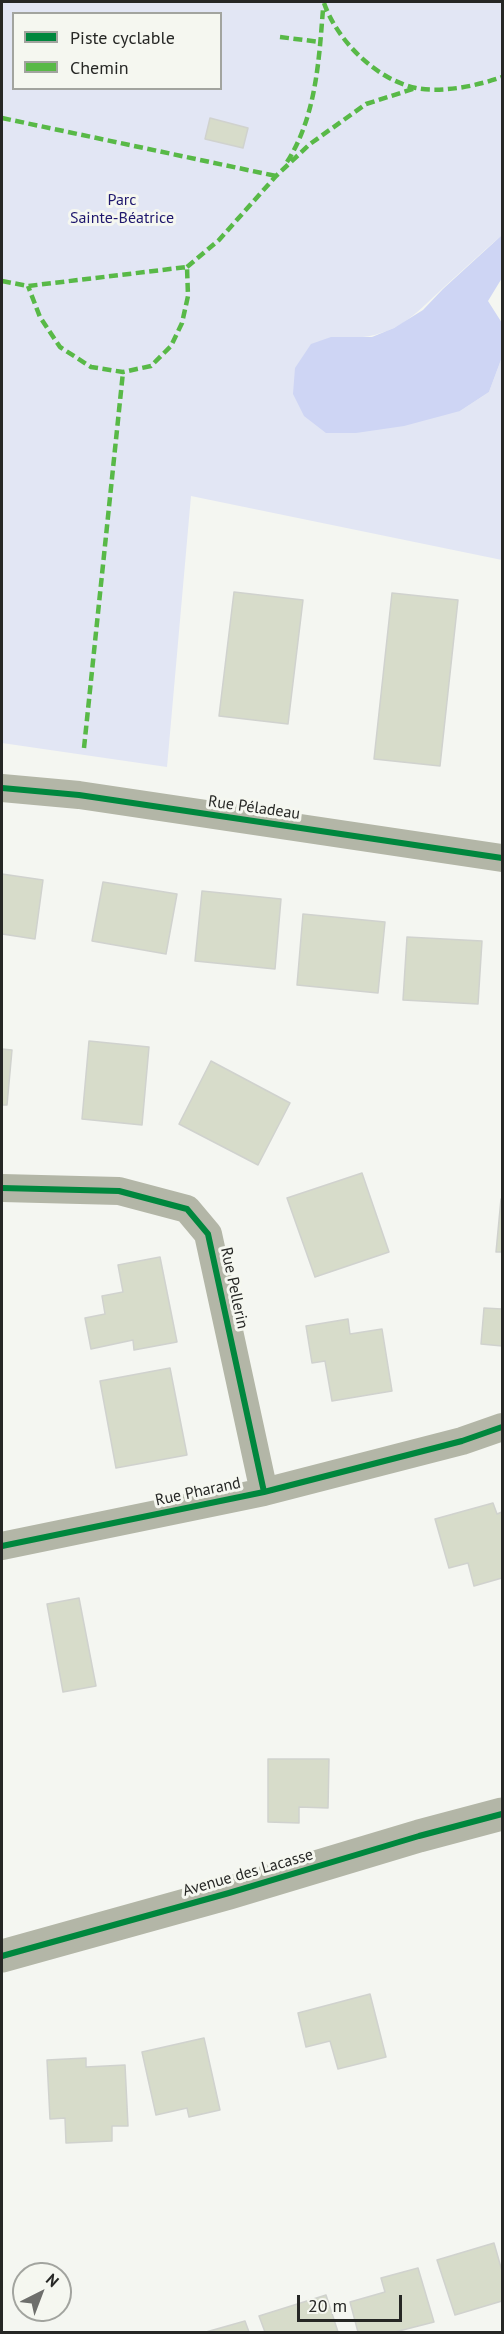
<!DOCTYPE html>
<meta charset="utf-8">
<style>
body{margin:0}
#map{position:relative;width:504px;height:2334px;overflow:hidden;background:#f4f6f1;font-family:"PT Sans",sans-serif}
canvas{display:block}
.frame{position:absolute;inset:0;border:3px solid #262725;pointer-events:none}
.legend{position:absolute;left:12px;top:12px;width:210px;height:78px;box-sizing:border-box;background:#f5f7f0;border:2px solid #a2a49f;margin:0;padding:8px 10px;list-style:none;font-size:18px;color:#262725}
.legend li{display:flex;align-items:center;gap:12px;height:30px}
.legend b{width:30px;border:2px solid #a2a49f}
.north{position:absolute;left:12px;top:2262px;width:60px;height:60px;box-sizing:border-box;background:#f5f7f0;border:2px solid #a2a49f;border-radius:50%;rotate:42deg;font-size:16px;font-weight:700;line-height:24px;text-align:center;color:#262725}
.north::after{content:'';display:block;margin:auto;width:21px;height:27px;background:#6e6f6c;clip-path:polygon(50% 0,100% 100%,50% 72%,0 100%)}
.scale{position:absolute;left:297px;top:2295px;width:105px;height:27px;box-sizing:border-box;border:3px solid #262725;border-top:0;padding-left:8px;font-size:18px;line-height:21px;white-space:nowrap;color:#262725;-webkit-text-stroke:4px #f5f7f0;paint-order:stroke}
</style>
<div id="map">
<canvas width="504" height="2334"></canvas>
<div class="frame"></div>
<ul class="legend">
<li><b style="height:8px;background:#00873e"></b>Piste cyclable</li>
<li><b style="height:8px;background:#58b947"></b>Chemin</li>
</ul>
<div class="north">N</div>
<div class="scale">20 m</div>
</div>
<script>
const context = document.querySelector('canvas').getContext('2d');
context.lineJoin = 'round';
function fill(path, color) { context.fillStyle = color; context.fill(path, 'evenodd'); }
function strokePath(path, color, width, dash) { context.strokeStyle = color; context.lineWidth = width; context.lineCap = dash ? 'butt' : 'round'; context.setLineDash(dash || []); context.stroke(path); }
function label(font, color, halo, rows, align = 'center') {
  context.font = font + ' "PT Sans",sans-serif'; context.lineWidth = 6; context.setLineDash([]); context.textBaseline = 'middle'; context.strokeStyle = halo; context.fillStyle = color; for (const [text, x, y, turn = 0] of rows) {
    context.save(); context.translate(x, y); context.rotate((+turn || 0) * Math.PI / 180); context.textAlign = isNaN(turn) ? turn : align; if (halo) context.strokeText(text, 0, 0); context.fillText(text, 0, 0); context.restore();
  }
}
fill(new Path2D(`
 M2,2H502V235C482,252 463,270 443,288C413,316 398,335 353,338L460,411L489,392L502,357V560L191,496L167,767L2,743ZM14,14H220V88H14Z`), '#e2e6f4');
fill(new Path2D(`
 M502,235V278L488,301L502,323V357L489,392L460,411L404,426L356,433H326L304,416L293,394L295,368L311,344L331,337H372L394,328L423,310L443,289Z`), '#ced5f4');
const building = new Path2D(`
 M210,118L248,128L243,148L205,139Z
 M234,592L303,600L288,724L219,716Z
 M392,593L458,600L440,766L374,759Z
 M2,874L43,880L35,939L2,934Z
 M103,882L177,894L166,954L92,941Z
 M202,891L281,899L275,969L195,961Z
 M303,914L385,922L378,993L297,985Z
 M407,937L482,941L478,1004L403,1000Z
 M89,1041L149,1047L142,1125L82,1119Z
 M2,1049L12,1050L7,1105H2Z
 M211,1061L290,1103L258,1165L179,1124Z
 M362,1173L389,1252L315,1277L287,1198Z
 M501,1199H502V1252H496Z
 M160,1257L177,1342L134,1350L133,1340L91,1349L85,1318L105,1314L102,1296L123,1292L118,1265Z
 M484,1308L502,1309V1346L481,1344Z
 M348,1319L350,1334L382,1329L392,1391L332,1401L325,1361L312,1363L306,1326Z
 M170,1368L187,1455L116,1468L100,1381Z
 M493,1503L497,1514L502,1512V1578L474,1586L468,1563L449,1568L435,1519Z
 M79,1598L96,1686L63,1692L47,1604Z
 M268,1759H329L328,1808L299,1807V1823L268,1822Z
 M370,1994L386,2057L338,2069L330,2041L306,2047L298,2013Z
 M204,2038L220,2110L189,2117L187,2108L156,2115L142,2052Z
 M86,2058V2067L125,2065L128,2126H112V2141L66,2143L65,2118L50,2119L47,2060Z
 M494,2243L502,2271V2301L455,2315L437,2260Z
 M418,2268L434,2322L395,2332H358L350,2302L385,2292L381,2278Z
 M326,2295L338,2332H265L259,2316Z
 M245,2321L249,2332H206Z`);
fill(building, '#d7dcca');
strokePath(building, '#d0d2ce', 1.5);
strokePath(new Path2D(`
 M2,788L79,795L502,858
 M2,1188L119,1191L187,1209L208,1234L264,1492
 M2,1546L264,1492L462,1441L502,1427`), '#b3b6a7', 28);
strokePath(new Path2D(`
 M2,1956L229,1893L419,1836L502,1814`), '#b3b6a7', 33);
strokePath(new Path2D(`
 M324,3C337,40 375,79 416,88C442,93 477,86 502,77
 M280,37L320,42
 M2,118L276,176
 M287,162C316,117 319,60 323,9
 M187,267L219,240L276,176L310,144L366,104L416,88
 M2,281L28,286L187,267L188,296L182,323L171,346L151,366L123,372L91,367L60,347L40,317L28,286
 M84,748L123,372`), '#58b947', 4.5, [9, 4.5]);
strokePath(new Path2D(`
 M2,788L79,795L502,858
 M2,1188L119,1191L187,1209L208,1234L264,1492
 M2,1546L264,1492L462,1441L502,1427
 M2,1956L229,1893L419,1836L502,1814`), '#00873e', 6);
label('16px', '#1e176d', '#f5f7f0', [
 ["Parc",122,200],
 ["Sainte-Béatrice",122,218]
]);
label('16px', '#262725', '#f5f7f0', [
 ["Rue Péladeau",254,808,8],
 ["Rue Pellerin",234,1288,78],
 ["Rue Pharand",198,1492,-12],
 ["Avenue des Lacasse",248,1873,-16]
]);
</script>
